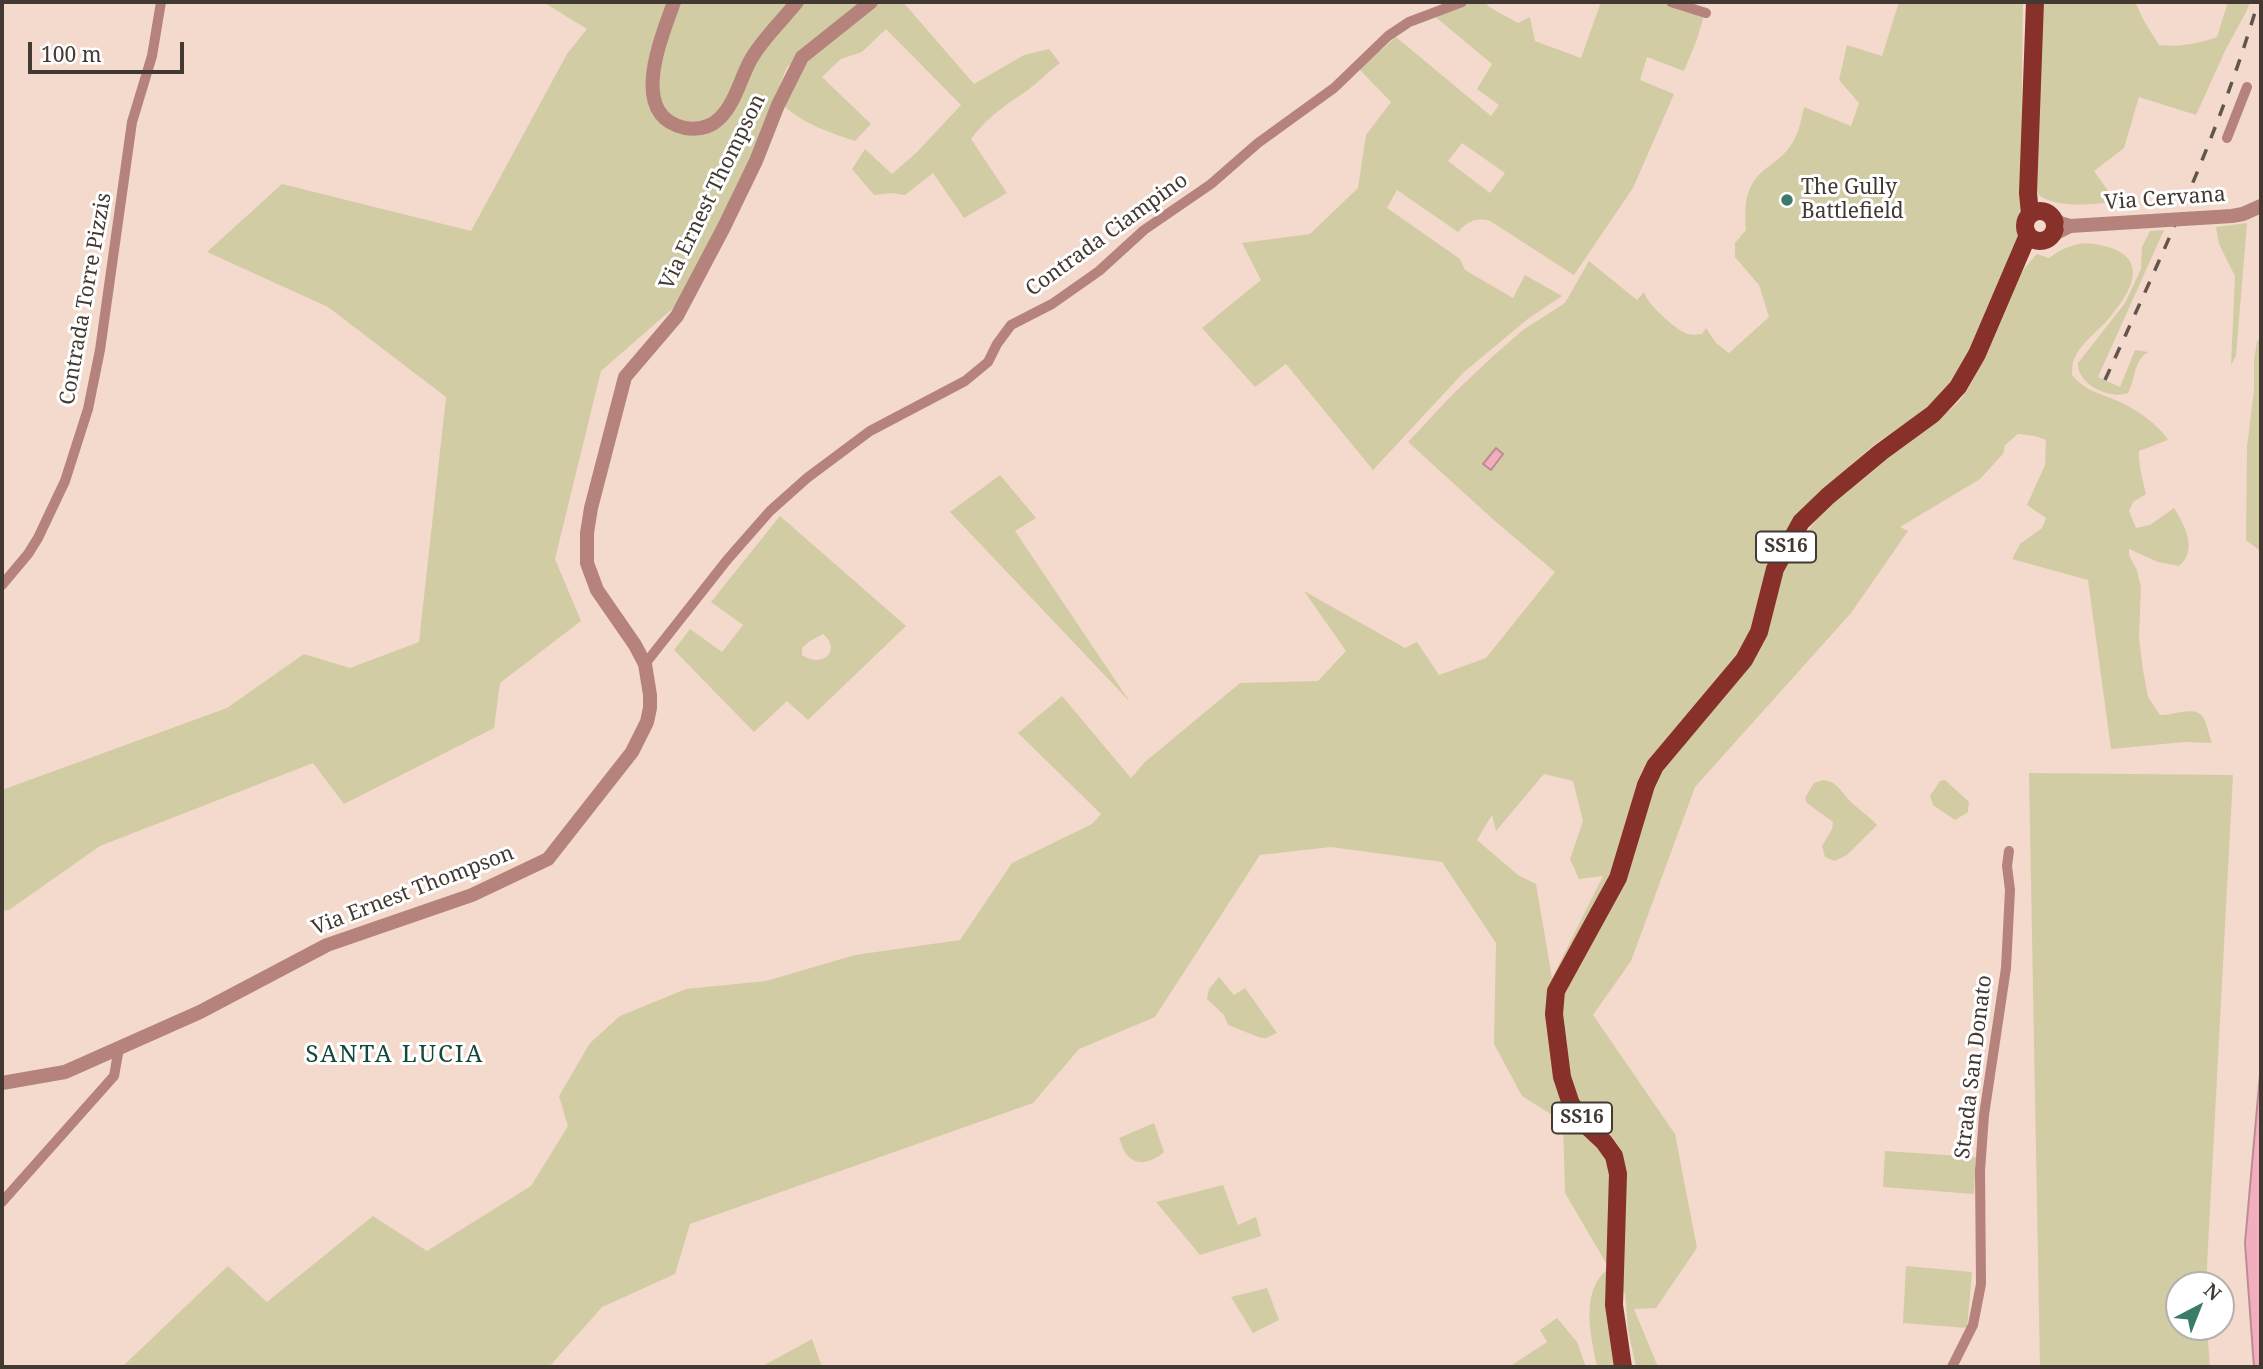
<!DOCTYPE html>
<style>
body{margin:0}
#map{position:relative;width:2263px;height:1369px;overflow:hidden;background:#f3dacc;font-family:"Noto Serif",serif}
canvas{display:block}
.frame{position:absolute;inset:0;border:4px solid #433933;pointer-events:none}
.north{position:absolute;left:2165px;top:1271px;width:70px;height:70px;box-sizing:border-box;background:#fff;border:2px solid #b4b0ad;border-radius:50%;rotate:42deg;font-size:19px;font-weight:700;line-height:28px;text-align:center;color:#433933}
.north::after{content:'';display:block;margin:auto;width:24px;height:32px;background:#3b7b6a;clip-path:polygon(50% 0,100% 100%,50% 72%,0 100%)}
.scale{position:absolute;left:28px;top:42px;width:156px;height:32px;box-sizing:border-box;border:4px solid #433933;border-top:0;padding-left:9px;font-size:21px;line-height:24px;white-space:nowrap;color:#433933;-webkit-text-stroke:5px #fff;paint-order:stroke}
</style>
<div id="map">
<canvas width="2263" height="1369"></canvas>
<div class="frame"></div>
<div class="north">N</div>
<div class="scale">100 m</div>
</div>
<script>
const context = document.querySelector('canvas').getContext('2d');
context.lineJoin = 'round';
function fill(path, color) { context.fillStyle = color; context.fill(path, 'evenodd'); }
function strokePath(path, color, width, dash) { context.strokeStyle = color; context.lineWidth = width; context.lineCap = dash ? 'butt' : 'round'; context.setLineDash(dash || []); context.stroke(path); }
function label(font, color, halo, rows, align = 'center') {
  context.font = font + ' "Noto Serif",serif'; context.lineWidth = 6; context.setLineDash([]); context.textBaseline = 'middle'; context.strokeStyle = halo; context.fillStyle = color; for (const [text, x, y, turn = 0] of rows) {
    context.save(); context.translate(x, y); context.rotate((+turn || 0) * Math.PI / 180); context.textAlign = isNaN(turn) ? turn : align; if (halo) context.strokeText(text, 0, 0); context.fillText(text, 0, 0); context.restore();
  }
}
fill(new Path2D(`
 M543,2H863L787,67L748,166L679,303L601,371L555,559L581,621L500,683L494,728L344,804L313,763L100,846L9,910L2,911V790L227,708L304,654L350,668L419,642L446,397L328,307L207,252L282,184L471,231L567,54L587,29Z
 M876,2H903L974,84L1024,55L1049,49L1060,63C1048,72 1038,83 1025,92C1003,107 988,117 971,139L1007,193L964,218L933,173L905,195L891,193L874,195L852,169L865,149L892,174L917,152L961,105L886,29L862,52L841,59L822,77L871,124L855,141C829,132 806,125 785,107L807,56Z
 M1471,2H1484L1491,8L1518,23L1530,17L1535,41L1581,58L1601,2H1660L1704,16L1697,39L1684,71L1647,57L1640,80L1674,94L1633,188L1574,275L1490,221C1476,217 1467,222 1458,232L1397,190L1387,208L1460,259L1465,270L1470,273L1513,298L1525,275L1562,296L1529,318L1464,372L1373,470L1286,364L1255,387L1202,328L1261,280L1242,243L1310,234L1358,188L1366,135L1391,102L1359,69L1396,37L1491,116L1499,105L1477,89L1492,64L1433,15ZM1462,143L1505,173L1490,193L1448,161Z
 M1899,2H2023L2021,178L2026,214L2022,224L2024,235L1960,374L1928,408L1875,444L1820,492L1762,612L1774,607C1788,529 1847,488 1907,443C1926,429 1945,416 1961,399C1971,387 1977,372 1983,357C1998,322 2009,282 2037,254L2049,258C2063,248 2078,241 2095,244C2148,253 2138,284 2110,317C2099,331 2081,342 2074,359C2072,364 2072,370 2072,375C2086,392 2101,393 2120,402C2137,410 2158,424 2168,440L2139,451C2138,464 2143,481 2146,494L2133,502L2129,511L2136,528L2150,525L2174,508C2185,525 2198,551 2179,566L2158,562L2129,549V555L2137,570L2141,587L2139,638L2143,670L2148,697L2160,715C2173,716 2194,705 2203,717C2207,723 2209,736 2212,743L2184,742L2111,749L2088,580L2012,559L2020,544L2042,528L2046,518L2027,505L2045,465L2046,440L2035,436L2018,434L2005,445L2003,454L1980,479L1900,527L1908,531L1851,613L1695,787L1631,961L1593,1015L1675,1134L1697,1248L1656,1308L1634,1309L1658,1367H1636L1628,1330L1625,1294L1612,1273L1619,1367H1597C1591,1335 1579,1291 1609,1268L1565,1193L1563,1122L1522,1096L1494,1044L1496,943L1442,862L1331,847L1260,855L1155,1017L1079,1049L1033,1103L690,1224L675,1274L602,1307L549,1367H122L228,1266L267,1302L373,1216L427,1251L531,1186L568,1126L559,1096L590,1043L620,1016L686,989L766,981L855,955L960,940L1012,863L1092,824L1101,814L1018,733L1062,696L1131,778L1145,762L1240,683L1318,681L1346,651L1304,591L1405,648L1417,642L1439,675L1486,658L1555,572L1496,522L1408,442L1451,396L1493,356L1523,330L1565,303L1589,261L1637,300L1644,292C1647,304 1673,327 1685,333C1690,335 1696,335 1702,334L1706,328L1716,343L1729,353L1769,317L1759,285L1735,257V243L1746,230C1744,206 1745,186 1764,170C1773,163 1782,157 1789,148C1798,136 1801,122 1804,107L1851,126L1859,103L1839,80L1847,45L1882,56ZM1544,774L1573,781L1583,821L1570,859L1579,879L1603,876L1552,978L1536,884L1518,875L1477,840L1492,815L1496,831Z
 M2039,2H2135L2144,21L2159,45C2180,47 2197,44 2217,37L2228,2H2250L2246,12L2225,51L2196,115L2139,97L2124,148L2094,171L2116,202C2094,204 2052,210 2036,192Z
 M2247,223L2236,356L2231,365L2235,276L2219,244L2216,227Z
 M2164,230L2098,377L2120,387L2135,350L2148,352C2133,361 2136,379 2128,393C2109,400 2077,384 2078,363L2125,303L2141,269L2142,247L2150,231Z
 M2259,339H2261L2259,550L2246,540L2247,447L2254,390V360L2257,342Z
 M1000,475L1036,518L1015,531L1130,702L950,512Z
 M780,516L906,626L808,720L787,701L754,732L674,650L690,629L722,652L743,625L711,602ZM823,634C842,650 823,669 802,655V648L810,641Z
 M2029,773L2233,775L2206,1285H2179V1327H2207L2210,1367H2040Z
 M1823,780C1838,782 1841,792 1850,801C1859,810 1869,816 1877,825L1847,855L1834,861L1825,857L1822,846L1832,829L1833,822L1807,803L1805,798L1814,783Z
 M1945,780L1969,802L1968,812L1955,820L1933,805L1930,796L1940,781Z
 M1219,977L1234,995L1245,988L1277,1033L1266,1038H1261L1228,1025L1224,1015L1207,999L1209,989Z
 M1154,1123L1164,1152C1154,1161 1138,1168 1127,1155C1123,1151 1121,1142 1119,1138Z
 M1885,1151L1976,1157L1974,1194L1883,1187Z
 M1223,1185L1238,1225L1256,1217L1261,1236L1200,1255L1156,1202Z
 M1906,1266L1972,1272L1967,1328L1903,1323Z
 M1267,1288L1279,1320L1253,1333L1231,1297Z
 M1557,1318L1577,1342L1586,1367H1509L1547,1342L1540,1330Z
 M812,1339L822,1367H761Z`), '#d2cca5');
const water = new Path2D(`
 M1496,448L1503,454L1491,470L1483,464Z
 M2261,1063V1367H2254L2245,1243Z`);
fill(water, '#f2aebe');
strokePath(water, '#be8b94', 2);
strokePath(new Path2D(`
 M1671,2L1706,13
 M2227,138L2247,87
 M2,585L28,554L38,538L65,481L88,409L100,350L132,122L152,56L161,2
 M645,664L727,560L770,511L807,478L870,431L965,381L988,362L997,344L1011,325L1052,304L1099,271L1144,230L1211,184L1258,143L1334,88L1388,36L1409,22L1462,2
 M2,1202L114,1076L119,1048
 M1952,1367L1973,1325L1981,1284L1980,1171L1984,1115L2006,968L2010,890L2007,866L2009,851`), '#b5827c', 10);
strokePath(new Path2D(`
 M674,2C662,37 627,115 685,128C698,130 711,127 720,118C735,103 740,80 750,61C761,40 782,21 797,2
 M2052,216L2060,223L2070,226
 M2052,235L2070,226
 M2,1083L65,1072L200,1012L327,945L472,895L548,859L632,752L647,722L650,708V695L645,664L635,645L597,590L587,563V533L591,508L625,377L677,316L723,229L756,161L778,105L802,57L871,2`), '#b5827c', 14);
strokePath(new Path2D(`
 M2025 226a15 15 0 1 1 30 0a15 15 0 1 1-30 0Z
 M2030,214L2028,193L2035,2
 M1623,1367L1614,1305L1618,1174L1614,1156L1604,1142L1589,1128L1571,1104L1562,1077L1554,1014L1556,991L1618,878L1646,785L1655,766L1744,660L1759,632L1775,569L1801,522L1828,496L1881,452L1933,414L1958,387L1977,354L2028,235`), '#87312a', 18);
strokePath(new Path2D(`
 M2105,380C2161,257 2220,132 2258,2`), '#61554d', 3.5, [12, 12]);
strokePath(new Path2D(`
 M2070,226L2232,216L2243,214L2261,206`), '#b5827c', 14);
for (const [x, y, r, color] of [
 [1787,200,7,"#3b7b6a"]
]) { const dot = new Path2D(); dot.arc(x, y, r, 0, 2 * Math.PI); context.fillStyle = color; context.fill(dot); strokePath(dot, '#fff', 2.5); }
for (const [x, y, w] of [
 [1786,547,60],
 [1582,1118,60]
]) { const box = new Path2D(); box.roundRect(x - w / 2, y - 15.5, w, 31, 5); context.fillStyle = '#fff'; context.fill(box); strokePath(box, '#433933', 2); }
label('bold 19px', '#433933', null, [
 ["SS16",1786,547],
 ["SS16",1582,1118]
]);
label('21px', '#433933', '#fff', [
 ["The Gully",1801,188],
 ["Battlefield",1801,212]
], 'left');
label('21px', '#433933', '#fff', [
 ["Via Ernest Thompson",713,192,-64],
 ["Via Cervana",2165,199,-4],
 ["Contrada Ciampino",1107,235,-36],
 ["Contrada Torre Pizzis",86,299,-80],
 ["Via Ernest Thompson",413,891,-21],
 ["Strada San Donato",1974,1067,-83]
]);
context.letterSpacing = '2px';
label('24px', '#13483b', '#fff', [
 ["SANTA LUCIA",395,1055]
]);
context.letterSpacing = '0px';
</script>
